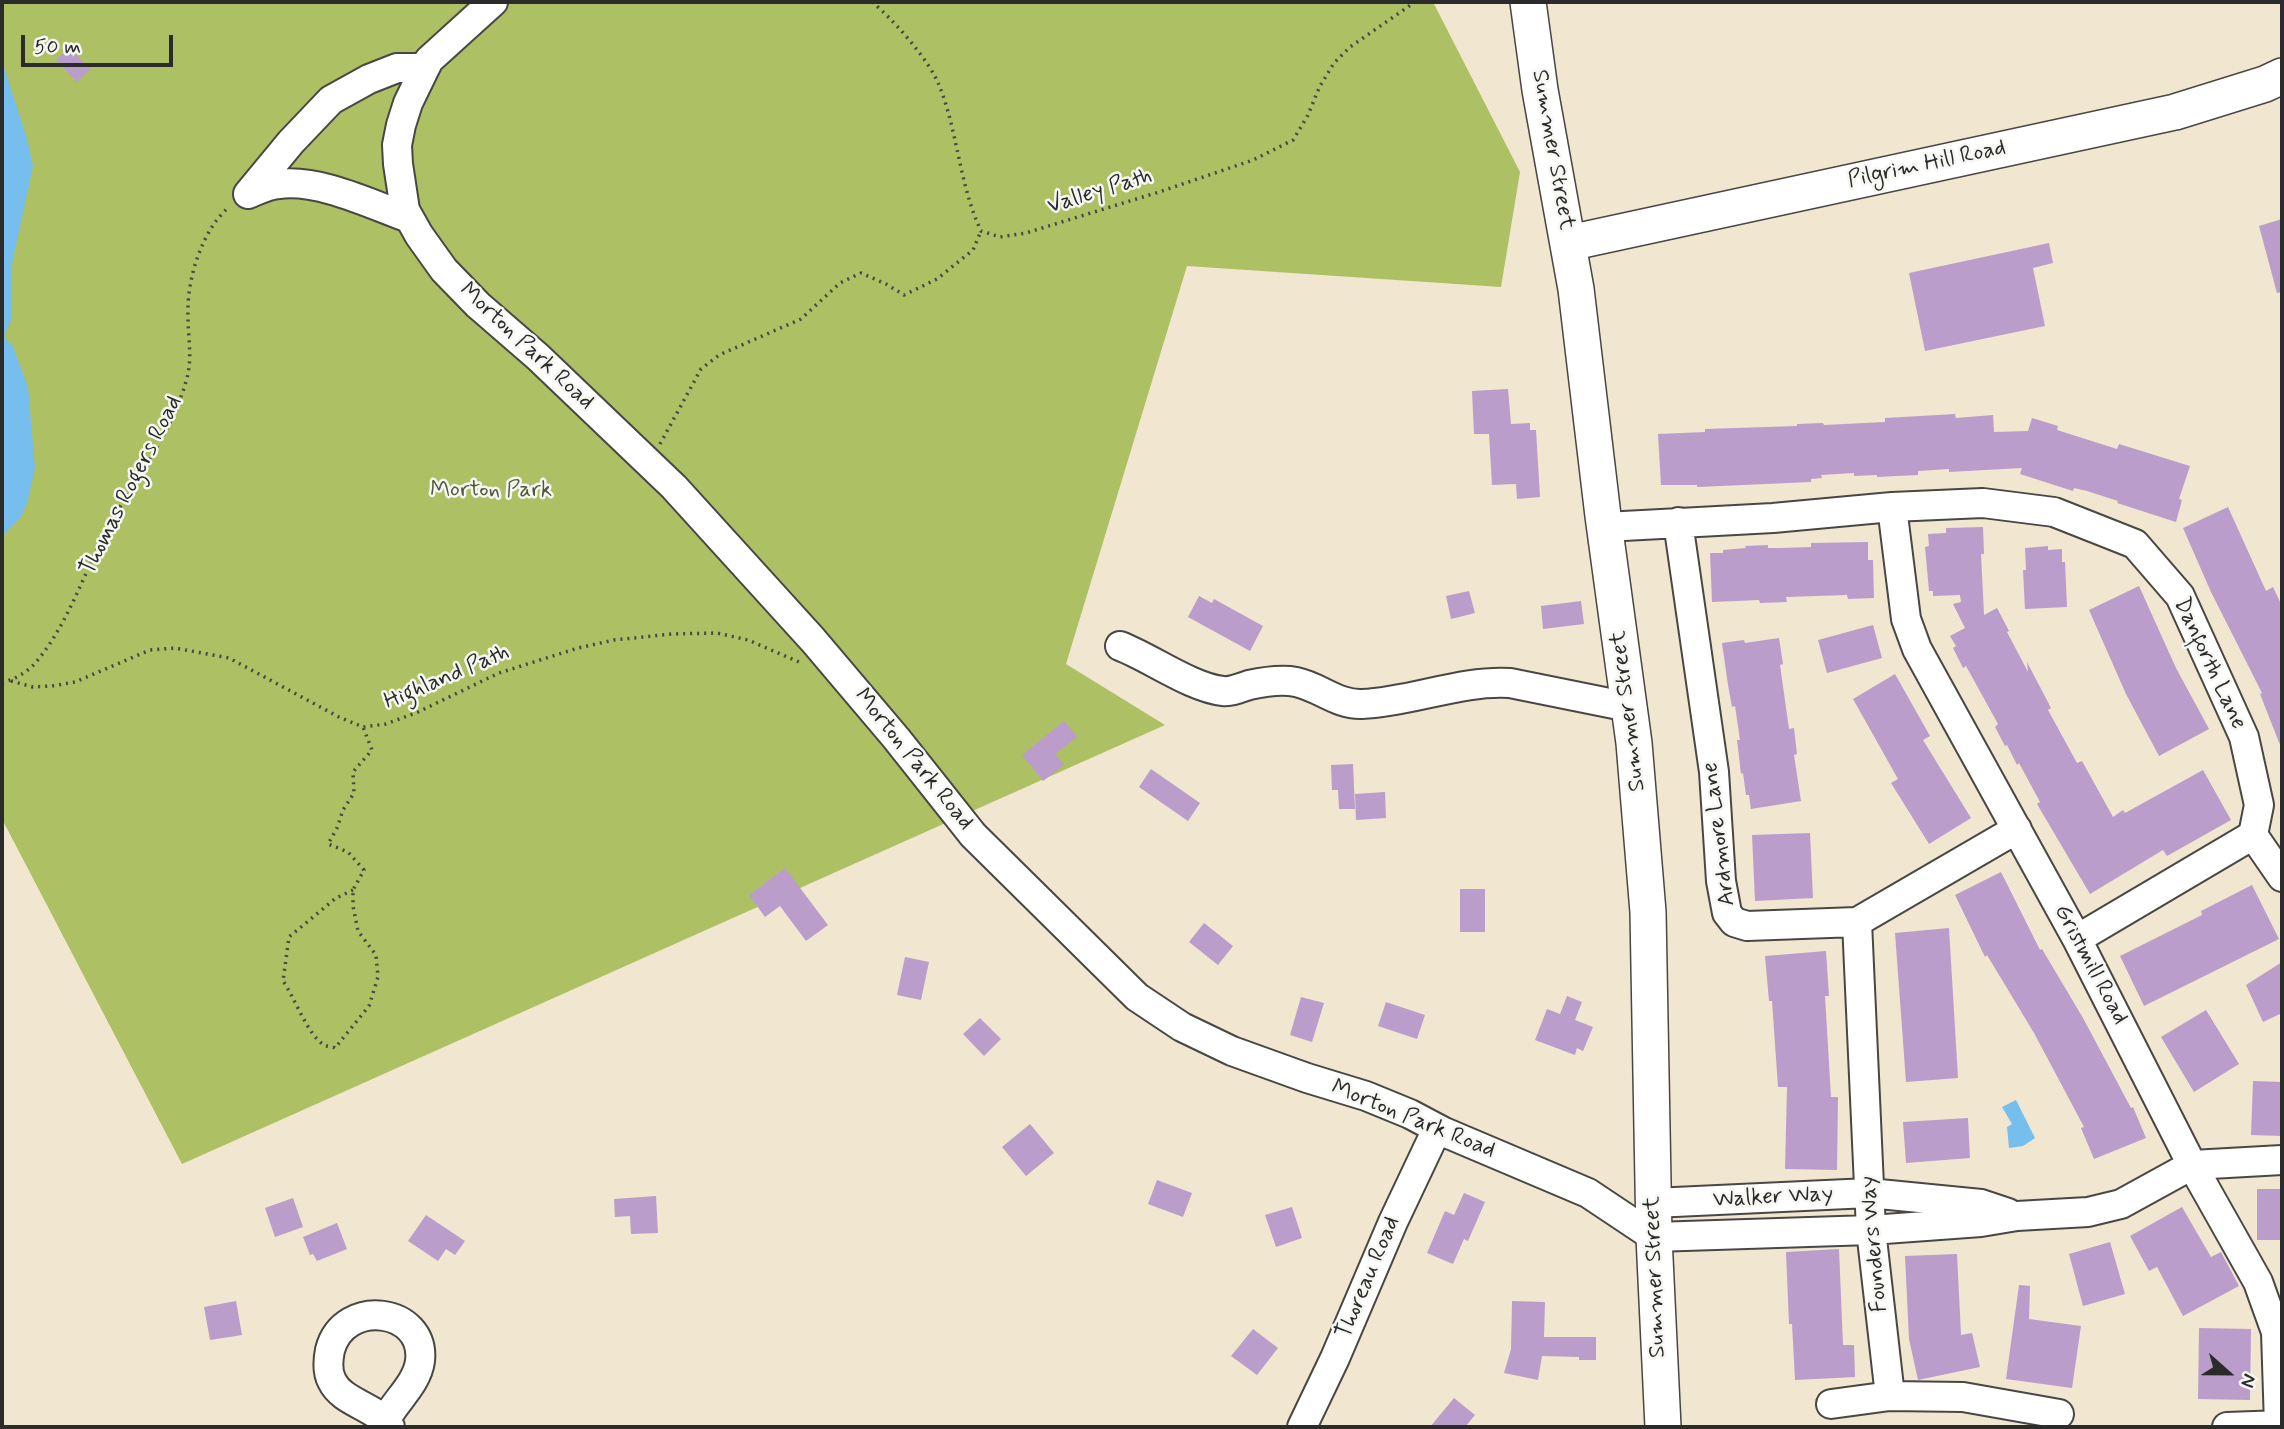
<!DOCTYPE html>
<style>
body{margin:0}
#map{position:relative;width:2284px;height:1429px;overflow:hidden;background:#f1e6d0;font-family:Mynerve,sans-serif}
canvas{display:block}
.frame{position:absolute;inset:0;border:4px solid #2b2b2b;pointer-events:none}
.north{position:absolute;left:2193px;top:1338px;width:70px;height:70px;-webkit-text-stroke:5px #f6f6f2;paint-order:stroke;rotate:111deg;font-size:19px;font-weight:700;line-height:28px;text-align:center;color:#2b2b2b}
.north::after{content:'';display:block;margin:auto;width:24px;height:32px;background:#2b2b2b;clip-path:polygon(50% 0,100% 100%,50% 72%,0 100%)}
.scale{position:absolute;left:21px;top:35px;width:152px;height:32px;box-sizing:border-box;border:4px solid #2b2b2b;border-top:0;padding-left:9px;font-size:21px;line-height:24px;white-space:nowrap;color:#2b2b2b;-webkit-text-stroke:5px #f6f6f2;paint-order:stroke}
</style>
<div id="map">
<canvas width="2284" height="1429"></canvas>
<div class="frame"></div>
<div class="north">N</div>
<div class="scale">50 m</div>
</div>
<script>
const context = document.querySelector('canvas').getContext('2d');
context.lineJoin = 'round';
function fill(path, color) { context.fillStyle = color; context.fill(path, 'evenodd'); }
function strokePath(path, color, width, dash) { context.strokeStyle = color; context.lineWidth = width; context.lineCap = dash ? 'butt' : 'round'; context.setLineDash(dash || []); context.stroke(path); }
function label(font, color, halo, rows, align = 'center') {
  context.font = font + ' Mynerve,sans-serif'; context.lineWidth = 5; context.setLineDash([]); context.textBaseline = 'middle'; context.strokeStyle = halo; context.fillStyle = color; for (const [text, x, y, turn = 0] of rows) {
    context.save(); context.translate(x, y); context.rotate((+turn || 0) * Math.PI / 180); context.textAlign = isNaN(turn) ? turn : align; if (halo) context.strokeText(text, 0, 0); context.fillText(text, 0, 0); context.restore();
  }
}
fill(new Path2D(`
 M2,2H1433L1520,172L1501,287L1187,266L1066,664L1165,725L182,1164L2,819Z`), '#adc064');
fill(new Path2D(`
 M2,61L27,139L33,166L12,264V318L4,336L13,347L28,387L35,468L27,503L21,517L2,537Z
 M2016,1100L2035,1138L2023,1146L2009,1148L2007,1127L2012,1124L2002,1107Z`), '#76beee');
fill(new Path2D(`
 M69,47L90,69L77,82L56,60Z
 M2282,219V292L2277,293L2259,226Z
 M2049,243L2053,263L2033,268L2045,326L1925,351L1909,273Z
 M1508,389L1511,424L1530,423V430H1536L1540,497L1517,499L1516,484L1492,485L1489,434H1474L1472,391Z
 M1955,414L1956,418L1993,415L1994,432L2028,431L2032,418L2058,426L2057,430L2117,449L2119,444L2190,466L2179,499L2182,500L2176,522L2117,503L2118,501L2087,491L2074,488L2073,491L2020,474L2022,468L1949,472V469L1918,471V475L1877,477V475L1854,476V473L1821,475L1822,478L1811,479V482L1697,487V485H1661L1658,434L1705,432V429L1797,426V424L1823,423L1824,425L1885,422V418Z
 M2228,507L2266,591L2273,587L2282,606V750L2260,694L2262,693L2211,592L2183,528Z
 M1983,527L1984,554H1981L1984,615L1997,608L2009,631L2007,632L2028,672L2027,662L2051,708L2048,710L2077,763L2082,761L2113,817L2123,810L2125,813L2203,770L2231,820L2167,856L2163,850L2090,894L2037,804L2040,802L2019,763L2017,765L2007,745L2005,746L1995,727L1998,724L1966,666L1963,668L1953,648L1956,646L1950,636L1965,628L1953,604L1961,602L1960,595L1933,596V591H1929L1925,547L1929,546L1928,534L1946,533V528Z
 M1868,542V560H1873L1874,598L1848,599L1847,595L1786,597L1787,602L1760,603L1759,600L1712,602L1710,553H1723V550L1746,548L1745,546L1768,545V548H1780L1811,547V543Z
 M2048,546V550L2062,549V562H2065L2067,607L2025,609L2023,570H2026L2025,548Z
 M2139,586L2176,668L2209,729L2159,756L2126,694L2089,610Z
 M1469,591L1475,613L1451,619L1446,596Z
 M1199,596L1212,603L1214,599L1263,626L1250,651L1188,617Z
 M1581,601L1584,624L1543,629L1541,606Z
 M1873,625L1882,658L1827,673L1818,640Z
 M1779,638L1783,664L1780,665L1789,729L1794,728L1797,754L1794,755L1801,801L1751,809L1749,795H1746L1743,773L1741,774L1737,740H1740L1735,706L1732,707L1728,685L1722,643L1744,640L1745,643Z
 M1895,674L1930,736L1923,740L1971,818L1929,844L1891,783L1898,779L1853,699Z
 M1064,721L1077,737L1055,754L1064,765L1043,781L1022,755Z
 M1353,764L1355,809H1339L1338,790H1332L1331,765Z
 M1151,769L1200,803L1188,821L1139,787Z
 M1385,792L1386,818L1356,820L1355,794Z
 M1810,833L1813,898L1755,901L1752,835Z
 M785,868L828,925L806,941L780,906L765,917L749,895Z
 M2001,872L2040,950L2042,949L2083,1018L2131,1108L2133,1107L2146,1138L2094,1159L2081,1128L2084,1127L2034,1033L1987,955L1985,957L1955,895Z
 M2252,885L2279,939L2144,1006L2120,956L2202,915L2201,911Z
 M1460,889H1485V932H1460Z
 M1204,923L1233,946L1218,965L1189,942Z
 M1949,928L1958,1078L1906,1082L1895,933Z
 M1826,951L1829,996H1825L1831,1097H1838L1837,1170L1785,1169L1787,1087H1778L1772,1001H1769L1765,956Z
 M905,957L929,962L921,1000L897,995Z
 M2282,962V1013L2263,1022L2246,985Z
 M1567,996L1582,1002L1575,1020L1593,1027L1583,1051L1577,1048L1575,1055L1535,1040L1547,1009L1560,1014Z
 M1301,997L1324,1003L1312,1042L1290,1035Z
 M1386,1002L1425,1015L1417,1039L1378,1026Z
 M2206,1010L2239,1064L2194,1092L2161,1037Z
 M980,1018L1001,1039L984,1056L963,1034Z
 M2253,1081L2282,1082V1136L2251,1135Z
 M1968,1118L1970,1158L1906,1163L1903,1122Z
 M1030,1124L1054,1153L1026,1176L1002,1147Z
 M1157,1180L1192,1193L1183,1217L1148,1204Z
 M2257,1189H2282V1240H2257Z
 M1464,1193L1485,1202L1468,1241L1464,1239L1453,1264L1427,1253L1445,1211L1454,1215Z
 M656,1196L658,1233L631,1234L630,1216L615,1217L614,1199Z
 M293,1198L303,1227L275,1237L265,1208Z
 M1292,1207L1302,1238L1276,1247L1265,1215Z
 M2182,1207L2211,1257L2221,1252L2239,1286L2183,1316L2157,1267L2149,1271L2130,1236Z
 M426,1215L465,1241L455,1255L446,1249L438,1261L408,1241Z
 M337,1223L347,1249L317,1261L313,1254L310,1255L303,1237Z
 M2110,1242L2125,1294L2083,1306L2069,1254Z
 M1839,1249L1843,1345H1854L1855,1377L1795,1380L1792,1324H1789L1786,1252Z
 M1957,1254L1961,1335L1972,1333L1980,1367L1918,1380L1909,1339L1905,1256Z
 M2019,1285L2030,1286L2029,1319L2081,1326L2072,1388L2006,1379Z
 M236,1301L242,1335L210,1340L204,1307Z
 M1512,1301L1545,1302L1544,1337H1596V1360H1579V1357L1542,1356L1538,1380L1504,1373L1511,1349Z
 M2199,1328L2251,1329L2250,1400L2198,1399Z
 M1253,1329L1278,1348L1257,1375L1231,1356Z
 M1454,1398L1475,1415L1465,1427H1430Z`), '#ba9dcb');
const minor = new Path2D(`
 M425,68L408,103L401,125L397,145L398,164L405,210L419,235L444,270L478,305L538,357L674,487L813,640L896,738L973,835L1137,997L1182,1027L1232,1051L1307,1078L1366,1096L1410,1114L1444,1132L1588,1193L1654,1237L1871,1230L1981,1222L2017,1216L2088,1212L2121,1204L2192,1165L2282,1160
 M248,194L291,142L331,100L369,79L397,68H425L429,60L493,2
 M248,194C258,190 267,185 279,184C320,179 370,204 409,218
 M1892,507L1906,619L1917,649L2077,939L2192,1165L2258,1282L2276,1332L2279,1425
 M1678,522L1714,772L1721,881L1727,913L1734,922L1747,926L1857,922L2017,829
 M1605,527L1773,518L1892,507L1983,503L2054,512L2135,544L2180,596L2244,737L2259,805L2253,835L2077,939
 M1120,646C1151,658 1192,688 1223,691C1231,692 1240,688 1249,685C1263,682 1281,679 1296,682C1320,687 1337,705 1362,704C1412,702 1460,680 1510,683L1629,707
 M2253,835L2282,877
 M1857,922L1871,1230L1890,1396L1963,1397L2059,1414
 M1653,1203L1869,1193L1981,1204L2008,1213
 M1831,1404L1890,1396
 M385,1421C395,1401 417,1384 420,1361C426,1308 344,1297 330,1350C328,1360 327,1372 332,1381C342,1403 376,1406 390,1427
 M1302,1427L1335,1358L1393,1222L1437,1129
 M2227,1427L2282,1425`);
const major = new Path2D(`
 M1528,2L1540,90L1576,289L1603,516L1634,743L1648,912L1654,1237L1663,1427
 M1569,243L2175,112L2265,84L2282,76`);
strokePath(minor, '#494744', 32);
strokePath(major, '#494744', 38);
strokePath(new Path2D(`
 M872,2C893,19 929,60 939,85C958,132 959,184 981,231L1000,237L1026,233L1159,192L1253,160L1293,140L1307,117L1320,86L1334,63L1350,47L1415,2
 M660,444L701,369L719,355L801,319L840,283L861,273L886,284L904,295L937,279L973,250L981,231
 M11,681L33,687L52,686L75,682L150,650L175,648L229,658L339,717L363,727L386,724L418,712L499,673L578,648L614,640L672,634L717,633L748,640L799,662
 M2,683C15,679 28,672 37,661C70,621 85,569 110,524C137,476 172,433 187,378C193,355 187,333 188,309C188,276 203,229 229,207
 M353,890L336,898L289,937L283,981C295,998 307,1034 324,1045C325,1046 334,1047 335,1048L369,1006L378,977L376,955L358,931L353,906V890L364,870L348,852L328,844L337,828L343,810L354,793L353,772L372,750L363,727`), '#494744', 3.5, [2, 5]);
strokePath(minor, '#fff', 28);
strokePath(major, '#fff', 35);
label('23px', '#2b2b2b', '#f6f6f2', [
 ["Summer Street",1552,150,80],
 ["Pilgrim Hill Road",1927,165,-12],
 ["Valley Path",1100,192,-17],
 ["Morton Park Road",526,347,43],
 ["Thomas Rogers Road",132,486,-63],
 ["Danforth Lane",2209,664,65],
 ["Highland Path",447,678,-23],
 ["Summer Street",1629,711,-97],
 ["Morton Park Road",913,760,51],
 ["Ardmore Lane",1720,834,-97],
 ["Gristmill Road",2090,965,62],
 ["Morton Park Road",1413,1120,22],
 ["Walker Way",1773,1198,-3],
 ["Founders Way",1875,1244,-95],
 ["Summer Street",1656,1277,-92],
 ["Thoreau Road",1369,1278,-67]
]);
label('23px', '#52583c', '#f6f6f2', [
 ["Morton Park",491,491]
]);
</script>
